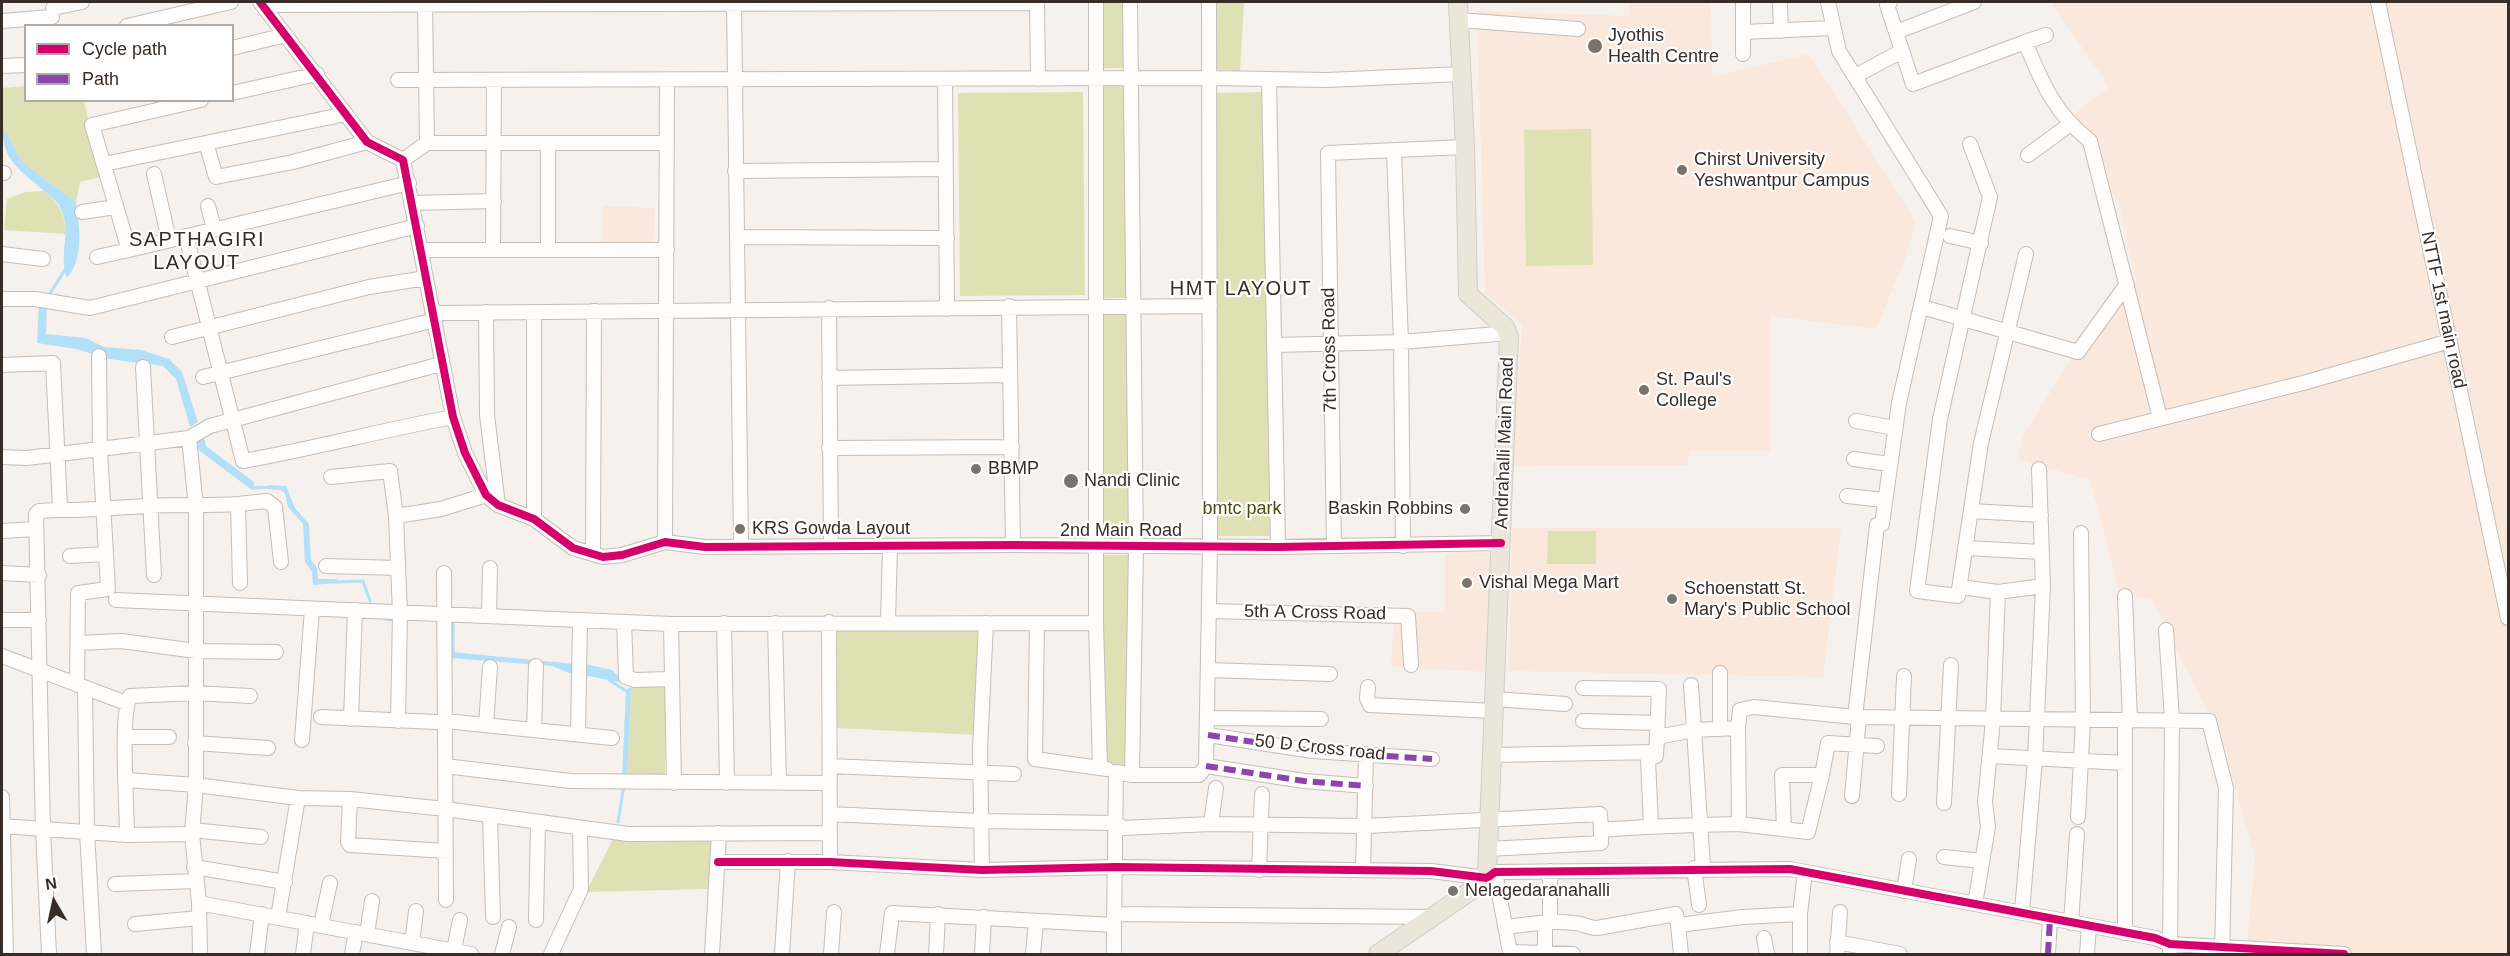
<!DOCTYPE html>
<style>
body{margin:0}
#map{position:relative;width:2510px;height:956px;overflow:hidden;background:#f7f1ed;font-family:Arial,sans-serif}
canvas{display:block}
.frame{position:absolute;inset:0;border:3px solid #382d26;pointer-events:none}
.legend{position:absolute;left:24px;top:24px;width:210px;height:78px;box-sizing:border-box;background:#fff;border:2px solid #afaba8;margin:0;padding:8px 10px;list-style:none;font-size:18px;color:#382d26}
.legend li{display:flex;align-items:center;gap:12px;height:30px}
.legend b{width:30px;border:2px solid #afaba8}
.north{position:absolute;left:24px;top:872px;width:60px;height:60px;-webkit-text-stroke:4px #fff;paint-order:stroke;rotate:351deg;font-size:16px;font-weight:700;line-height:24px;text-align:center;color:#382d26}
.north::after{content:'';display:block;margin:auto;width:21px;height:27px;background:#382d26;clip-path:polygon(50% 0,100% 100%,50% 72%,0 100%)}
</style>
<div id="map">
<canvas width="2510" height="956"></canvas>
<div class="frame"></div>
<ul class="legend">
<li><b style="height:8px;background:#d6006c"></b>Cycle path</li>
<li><b style="height:8px;background:#8e44ad"></b>Path</li>
</ul>
<div class="north">N</div>
</div>
<script>
const context = document.querySelector('canvas').getContext('2d');
context.lineJoin = 'round';
function fill(path, color) { context.fillStyle = color; context.fill(path, 'evenodd'); }
function strokePath(path, color, width, dash) { context.strokeStyle = color; context.lineWidth = width; context.lineCap = dash ? 'butt' : 'round'; context.setLineDash(dash || []); context.stroke(path); }
function label(font, color, halo, rows, align = 'center') {
  context.font = font + ' Arial,sans-serif'; context.lineWidth = 4.5; context.setLineDash([]); context.textBaseline = 'middle'; context.strokeStyle = halo; context.fillStyle = color; for (const [text, x, y, turn = 0] of rows) {
    context.save(); context.translate(x, y); context.rotate((+turn || 0) * Math.PI / 180); context.textAlign = isNaN(turn) ? turn : align; if (halo) context.strokeText(text, 0, 0); context.fillText(text, 0, 0); context.restore();
  }
}
fill(new Path2D(`
 M1629,2H1711L1712,77L1809,54L1916,222L1905,259L1876,329L1770,316V451H1689L1688,465L1512,466L1522,325L1485,293L1477,11L1629,16Z
 M2051,2H2508V954H2246L2255,857L2223,745L2153,600L2120,593L2090,480L2017,459L2024,434L2081,343L2137,282L2118,201L2068,119L2109,87Z
 M603,206L655,208L654,245L602,244Z
 M1512,528H1841L1823,677L1509,671Z
 M1492,553L1488,672L1391,667L1394,612H1445V555Z`), '#f9e8db');
fill(new Path2D(`
 M1103,2H1123V68H1103Z
 M1212,2H1244L1240,71L1212,69Z
 M1104,85H1127L1126,298H1102Z
 M25,86L26,100L84,101L101,177L80,182L76,202L23,163L2,125V88Z
 M1083,92L1085,295L960,296L958,93Z
 M1264,92L1270,536H1216V93Z
 M1591,129L1593,265L1526,266L1524,130Z
 M44,191C59,204 66,214 65,234L4,230L7,199L25,192Z
 M1101,314H1130L1131,539H1101Z
 M1548,531H1596V564H1547Z
 M1102,555H1132L1129,769L1105,761Z
 M834,631H977V735L836,728Z
 M666,683L665,774L627,775L631,687Z
 M713,836L710,889L586,892L613,839Z`), '#dfe1b4');
fill(new Path2D(`
 M2,125L23,163L76,202C79,227 85,257 67,278C58,255 72,232 61,209C58,202 51,197 45,192C21,170 2,162 2,125Z
 M39,304H47L46,334L86,338L104,347L141,350L169,359L182,372L198,422L190,427L176,379L163,366L109,359L76,349L37,343Z
 M204,436L206,446L254,482L252,490L196,448L193,441Z
 M269,485L286,486L295,508L309,524L311,560L317,568L318,579H337V583L313,585L312,572L305,562L303,524L288,507L285,493L280,490L268,489Z
 M451,652L575,664L574,675L552,666L450,658Z
 M585,664L612,670L623,682C609,682 598,676 585,676Z
 M631,687L627,777H622L626,690Z`), '#b2e0f8');
strokePath(new Path2D(`
 M47,298L66,268
 M250,484L254,488L272,487
 M335,582L363,581L370,601
 M385,619L395,620
 M450,621H453V654
 M609,680L628,692
 M618,822L624,785`), '#b2e0f8', 3);
const minor = new Path2D(`
 M260,2L367,142L403,160L453,417L465,453L486,495L498,505L534,519L573,548L603,557L622,555L665,542L705,547L1013,545L1278,547L1501,543
 M425,2L427,143
 M734,2L741,545
 M1037,2L1038,79
 M1096,2V623L1100,768
 M1130,2L1136,547L1132,775
 M1743,2V54
 M1780,2L1781,31
 M1828,2L1839,51L1941,216L1899,403L1882,524L1877,525L1855,717
 M1890,2L1887,5L1913,84L2025,42C2042,83 2055,114 2090,141L2160,418
 M2378,2L2508,618
 M263,5L1037,3
 M53,8L82,2
 M1459,20L1578,29
 M2,21L52,17
 M127,26L231,2
 M1743,32L1832,28
 M1896,32L1974,2
 M2025,42L2046,35
 M232,48L286,35
 M2,66L26,65
 M1855,76L1902,51
 M945,79L947,309
 M398,80L1210,78L1327,80L1462,74
 M1269,80L1278,547
 M232,93L317,74
 M206,143L216,177L293,162L367,142
 M548,144V249
 M1970,144L1990,197L1940,419L1917,591L1958,596L1981,443L2026,254
 M1394,151L1401,342L1403,546
 M2028,155L2069,125
 M403,160L427,143H667
 M104,164L346,114
 M735,171L946,169
 M2,173H4
 M154,174L169,240
 M412,203L494,201
 M208,206L214,229
 M82,212L116,207
 M186,236L243,461C313,449 382,430 453,417
 M1950,236L1981,243
 M737,237L947,238
 M493,249L494,80
 M129,250L409,183
 M421,250H667
 M2,254L43,259
 M97,257L129,250L92,125L201,100
 M2,299H35L90,308L417,226
 M1009,306L1013,545
 M1922,307L2078,352L2127,284
 M829,308L831,546
 M486,312L487,415L498,505
 M534,312V519
 M435,313L1210,306
 M172,337L369,287L426,278
 M1275,345L1401,342L1509,333
 M2,365L53,363L60,507L57,510L39,511L36,514L43,830L49,954
 M143,367L154,575
 M203,377L435,320
 M829,378L1010,375
 M1856,421L1895,428
 M2099,434L2303,383L2450,341
 M189,438L196,507V785L192,834L199,903L200,954
 M829,448L1012,447
 M2,457L27,458L189,438L210,426L441,364
 M1854,459L1889,464
 M2039,469L2043,586
 M331,477L390,471L396,516
 M1847,496L1884,500
 M238,504L267,501L275,507L281,562
 M57,510C88,511 118,507 150,506C179,504 208,506 238,504L240,583
 M1971,511L2041,515
 M2,531L36,529
 M665,542L667,80
 M1334,546L1328,153L1465,147
 M1966,548L2042,552
 M593,553L594,311
 M70,556L106,554
 M326,566L398,568
 M2,573L39,575
 M444,573L446,900
 M1960,587L1998,592L1993,720L1985,802L1988,827L1975,904
 M1998,592L2043,586L2035,760L2022,911
 M2125,596L2130,721
 M116,600L671,624L1096,623
 M1209,611L1408,616L1411,665
 M489,616L490,568
 M2,620H39
 M624,622L626,677L635,680L672,679
 M829,622L830,862
 M888,622L890,547
 M724,623L727,783
 M775,623L779,783
 M671,624L674,783
 M1037,624L1035,759L1107,769
 M2166,630L2172,719L2170,954
 M78,643L121,641L196,651L276,652
 M2,656L126,703
 M1209,670L1330,674
 M1720,673V728
 M77,685L78,593L108,589L100,450L99,356
 M1368,687L1367,698L1370,705L1494,711
 M85,688L87,832L94,954
 M1583,688L1659,689L1657,737
 M1494,699L1565,704
 M321,717L437,722
 M1208,718L1321,719
 M351,719L355,610
 M398,721L400,613L396,516L441,509L486,495
 M445,721L612,738
 M1583,721L1657,723
 M486,725L490,667
 M1738,728L1740,710L1754,707L1855,717L2209,721L2226,788L2222,954
 M534,730L536,666
 M578,734L580,620
 M1208,735L1313,751L1432,759
 M125,737H169
 M302,740L312,609
 M195,743L268,748
 M1492,755L1656,752
 M1990,756L2125,763
 M445,766L570,781L830,783
 M830,766L1014,774
 M1206,766L1304,781L1366,786
 M1822,775L1828,743L1877,746
 M126,780L196,785L298,798L350,799L445,809L628,834L830,833
 M1899,794L1904,676
 M1852,796L1859,717
 M2,797L6,954
 M350,799L348,842L350,845L446,851
 M1944,803L1951,665
 M830,814L981,821L1116,823L1122,828L1211,824L1366,826L1600,814L1601,830C1647,826 1693,825 1739,824L1738,728L1694,730L1703,868
 M490,816L493,917
 M2078,817L2083,720L2081,533
 M1211,824L1216,788
 M1739,824L1808,832L1822,775H1782L1784,829
 M2,826L127,835L192,834
 M1651,826L1648,759L1656,756L1657,737L1694,730L1691,685
 M192,830L261,837
 M127,835C127,807 120,716 130,696L195,693L250,696
 M1488,849L1601,843V830
 M1944,857L1981,861
 M718,862H830L982,870L1116,867L1431,871L1487,878L1495,872L1790,869L2155,938L2170,944L2344,954
 M194,867L285,882
 M1694,868L1699,905
 M982,870L980,749L986,623
 M1259,870L1262,794
 M1363,870L1366,754
 M1550,871V922
 M1495,872L1510,952L1573,954
 M115,884L196,881
 M1904,891L1909,859
 M199,903L471,954
 M1114,914L1433,917
 M1800,914L1805,872
 M278,917L298,798
 M536,920L538,823
 M1545,923V952
 M2071,923L2077,834
 M135,924L199,918
 M321,925L330,883
 M1678,925L1681,954
 M1506,927C1529,924 1552,920 1574,923C1582,923 1588,928 1597,928L1676,914L1678,925L1743,917L1800,914V954
 M2125,933V721
 M367,934L372,901
 M1764,938L1767,954
 M1837,942L1900,954
 M412,943L416,911
 M454,950L460,920
 M257,954L262,914
 M303,954L307,923
 M352,954L356,932
 M502,954L509,927
 M551,954L581,889L580,829
 M712,954L719,833
 M782,954L788,861
 M831,954L834,912
 M887,954L892,913L1114,925L1116,772L1132,775H1199L1206,766L1210,547L1209,2
 M936,954L938,914
 M982,954L984,917
 M1033,954L1036,921
 M1114,954V925
 M1837,954L1840,912
 M2048,954L2050,918
 M2087,954L2089,926`);
const major = new Path2D(`
 M1378,954L1485,881L1487,875L1509,337L1505,327L1468,294L1465,147L1458,2`);
strokePath(minor, '#c4bdb8', 16);
strokePath(major, '#d0ccc9', 20);
strokePath(minor, '#fefdfc', 14);
strokePath(major, '#ece6da', 18);
strokePath(new Path2D(`
 M1208,735L1313,751L1432,759
 M1206,766L1304,781L1366,786
 M2048,954L2050,918`), '#8e44ad', 6, [12, 6]);
strokePath(new Path2D(`
 M260,2L367,142L403,160L453,417L465,453L486,495L498,505L534,519L573,548L603,557L622,555L665,542L705,547L1013,545L1278,547L1501,543
 M718,862H830L982,870L1116,867L1431,871L1487,878L1495,872L1790,869L2155,938L2170,944L2344,954`), '#d6006c', 8);
for (const [x, y, r, color] of [
 [1595,46,8,"#7b726c"],
 [1682,170,6,"#7b726c"],
 [1644,390,6,"#7b726c"],
 [976,469,6,"#7b726c"],
 [1071,481,8,"#7b726c"],
 [1465,509,6,"#7b726c"],
 [740,529,6,"#7b726c"],
 [1467,583,6,"#7b726c"],
 [1672,599,6,"#7b726c"],
 [1453,891,6,"#7b726c"]
]) { const dot = new Path2D(); dot.arc(x, y, r, 0, 2 * Math.PI); context.fillStyle = color; context.fill(dot); strokePath(dot, '#fff', 2); }
label('18px', '#382d26', '#fff', [
 ["Jyothis",1608,36],
 ["Health Centre",1608,57],
 ["Chirst University",1694,160],
 ["Yeshwantpur Campus",1694,181],
 ["St. Paul's",1656,380],
 ["College",1656,401],
 ["BBMP",988,469],
 ["Nandi Clinic",1084,481],
 ["Baskin Robbins",1453,509,"right"],
 ["KRS Gowda Layout",752,529],
 ["Vishal Mega Mart",1479,583],
 ["Schoenstatt St.",1684,589],
 ["Mary's Public School",1684,610],
 ["Nelagedaranahalli",1465,891]
], 'left');
label('18px', '#382d26', '#fff', [
 ["NTTF 1st main road",2443,310,78],
 ["7th Cross Road",1330,350,-91],
 ["Andrahalli Main Road",1505,443,-88],
 ["2nd Main Road",1121,531],
 ["5th A Cross Road",1315,613,1],
 ["50 D Cross road",1320,748,6]
]);
label('18px', '#494e10', '#fff', [
 ["bmtc park",1242,509]
]);
context.letterSpacing = '1.5px';
label('20px', '#382d26', '#fff', [
 ["SAPTHAGIRI",197,240],
 ["LAYOUT",197,263],
 ["HMT LAYOUT",1241,289]
]);
context.letterSpacing = '0px';
</script>
